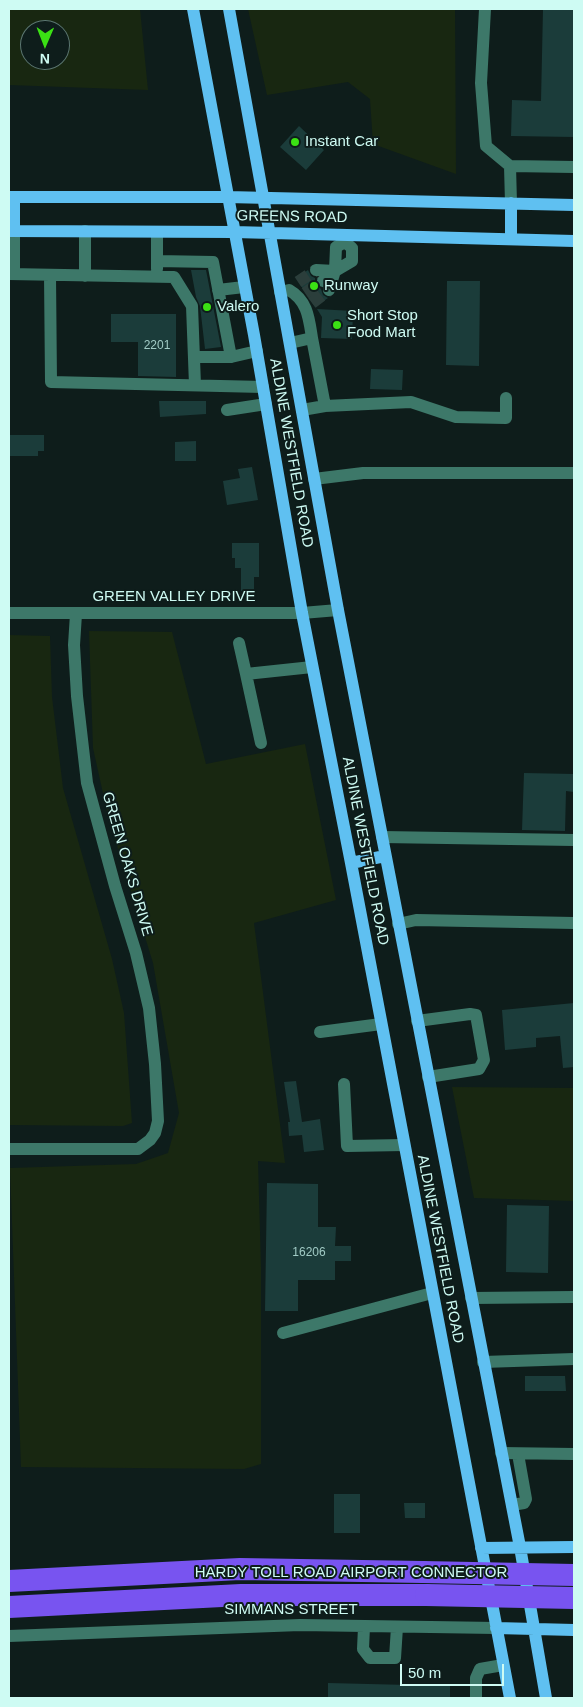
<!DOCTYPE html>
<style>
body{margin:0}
#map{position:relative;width:583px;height:1707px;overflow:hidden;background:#0e1d1b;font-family:Arial,sans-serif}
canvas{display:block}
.frame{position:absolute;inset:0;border:10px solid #cefbf3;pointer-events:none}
.north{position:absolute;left:20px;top:20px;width:50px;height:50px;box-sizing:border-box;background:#0e1d1b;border:1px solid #5b7671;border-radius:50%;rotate:181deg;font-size:14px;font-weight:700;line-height:20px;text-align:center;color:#cefbf3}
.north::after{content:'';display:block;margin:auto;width:18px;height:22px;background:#3be114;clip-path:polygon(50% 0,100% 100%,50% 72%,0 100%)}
.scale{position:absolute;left:400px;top:1664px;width:104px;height:22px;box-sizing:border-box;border:2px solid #cefbf3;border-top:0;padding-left:6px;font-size:15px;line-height:18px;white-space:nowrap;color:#cefbf3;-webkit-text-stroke:4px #0e1d1b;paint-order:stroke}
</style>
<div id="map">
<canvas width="583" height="1707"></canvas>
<div class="frame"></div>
<div class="north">N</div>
<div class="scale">50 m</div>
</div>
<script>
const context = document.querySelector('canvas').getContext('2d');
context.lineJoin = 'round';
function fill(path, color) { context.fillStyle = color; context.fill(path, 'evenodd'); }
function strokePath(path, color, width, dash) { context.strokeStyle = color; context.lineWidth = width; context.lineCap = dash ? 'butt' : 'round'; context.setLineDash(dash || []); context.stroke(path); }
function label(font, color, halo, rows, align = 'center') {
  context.font = font + ' Arial,sans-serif'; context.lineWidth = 4; context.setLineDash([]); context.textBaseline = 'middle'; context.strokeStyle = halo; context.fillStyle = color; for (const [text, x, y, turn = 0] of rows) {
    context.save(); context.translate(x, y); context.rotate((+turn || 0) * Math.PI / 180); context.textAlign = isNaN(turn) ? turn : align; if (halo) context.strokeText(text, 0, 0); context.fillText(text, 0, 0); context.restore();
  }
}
fill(new Path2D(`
 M9,9H140L148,90L9,85ZM30,30H60V60H30Z
 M248,9H455L456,174L373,144L370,99L348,82L267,95Z
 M89,631L172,632L206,764L305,744L336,900L254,923L285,1163L258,1161L261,1267V1464L244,1469L21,1467L10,1168L136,1164L168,1153L179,1113L153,963L108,816L93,748Z
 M9,635L50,636L52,697L63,788L112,959L124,1013L132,1123L123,1126L9,1125Z
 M452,1087L574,1088V1201L474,1198Z`), '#182711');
fill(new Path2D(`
 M543,9H574V137L511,136L512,100L541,101Z
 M299,126L324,150L306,170L280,147Z
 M191,270H206L221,347L205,349L200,306L196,297Z
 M308,270L311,276L315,278V283L321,289L323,295L328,298L315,307L296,278Z
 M447,281H480L479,366L446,365Z
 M317,309L353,311L352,339L321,338L322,317Z
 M111,314H176V377L138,376V342H111Z
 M371,369L403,370L402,390L370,389Z
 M159,401H206V414L160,417Z
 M9,435H44V451H38V456H9Z
 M196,441V461H175V442Z
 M252,467L258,500L227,505L223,481L240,478L238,469Z
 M232,543H259V577H254V591H241V568H235V558H232Z
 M524,773L574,774V792L566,791L565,831L522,830Z
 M574,1003V1067L563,1068L560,1036L536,1038V1047L505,1050L502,1010Z
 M296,1081L302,1122L320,1119L324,1150L304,1152L302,1135L289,1136L288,1122H290L284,1082Z
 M267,1183L318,1184V1227H336L335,1246H351V1261H335V1280H298V1311H265Z
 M507,1205L549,1206L548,1273L506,1272Z
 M525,1376H565L566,1391H525Z
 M334,1494H360V1533H334Z
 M404,1503H425V1518H405Z
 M328,1683L450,1686V1698H328Z`), '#1b3c3a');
strokePath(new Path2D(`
 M298,282L316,270
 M305,293L323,281
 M312,303L329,290`), '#2b3e3b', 12, [12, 6]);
strokePath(new Path2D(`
 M485,9L481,83L486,146L510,166
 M511,203L510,166L574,167
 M14,231V274
 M85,231V276
 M157,261L213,262L231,357
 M157,269V232
 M316,270L335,271L323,281
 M335,271L352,261V248L345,242V235
 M9,274L174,277L192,306L195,385
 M50,275L51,382L263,387
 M218,290L244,287
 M329,290L335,271L336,247L345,242
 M280,292L289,290C308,301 309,319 312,338
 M290,343L312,338L325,406
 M194,357H231L257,351
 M227,410L266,404
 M302,410L325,406L411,402L456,417L506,418V398
 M314,479L363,473H574
 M9,613H302L338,610
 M239,643L246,674
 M261,743L246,674L312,667
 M382,837L574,840
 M398,924L416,920L574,923
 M417,1021L470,1014L476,1015L484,1060L479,1069L428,1077
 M320,1032L381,1024
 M344,1084L347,1146L404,1145
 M9,1149H138L150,1140L155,1133L158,1121L155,1064L149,1008L136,953L115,886L87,783L77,696L74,645L76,614
 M471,1298L574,1297
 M283,1333L432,1293
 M483,1362L574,1359
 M501,1453L574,1454
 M512,1505L524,1503L526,1499L518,1454
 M364,1627L363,1649L370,1658H395L397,1627
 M9,1636L300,1625L496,1628
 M476,1698V1678L480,1669L503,1665`), '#3d7869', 12);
strokePath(new Path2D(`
 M193,9L254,335L302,613L351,863L510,1698
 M229,9L338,610L520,1547L546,1698
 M9,197H227L574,205
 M511,203V239
 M9,231L234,232L574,241
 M14,231V197
 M351,863L385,856
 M481,1548L574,1547
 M496,1628L574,1630`), '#5fc0f1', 12);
strokePath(new Path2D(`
 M9,1581L240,1569L423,1572
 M9,1607L241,1595H426`), '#7854f0', 22);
strokePath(new Path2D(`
 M423,1572L574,1575
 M426,1595L574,1598`), '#7854f0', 22);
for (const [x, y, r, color] of [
 [295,142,5,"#3be114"],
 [314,286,5,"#3be114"],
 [207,307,5,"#3be114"],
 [337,325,5,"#3be114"]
]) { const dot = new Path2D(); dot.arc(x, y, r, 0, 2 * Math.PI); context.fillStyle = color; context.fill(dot); strokePath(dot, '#0e1d1b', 2); }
label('12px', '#a1cbc5', null, [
 ["2201",157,346],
 ["16206",309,1253]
]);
label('15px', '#cefbf3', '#0e1d1b', [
 ["Instant Car",305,142],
 ["Runway",324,286],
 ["Valero",217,307],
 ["Short Stop",347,316],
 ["Food Mart",347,333]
], 'left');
label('15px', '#cefbf3', '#0e1d1b', [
 ["GREENS ROAD",292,217,1],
 ["ALDINE WESTFIELD ROAD",291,453,80],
 ["GREEN VALLEY DRIVE",174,597],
 ["ALDINE WESTFIELD ROAD",365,851,79],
 ["GREEN OAKS DRIVE",127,864,74],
 ["ALDINE WESTFIELD ROAD",440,1249,79],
 ["HARDY TOLL ROAD AIRPORT CONNECTOR",351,1573],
 ["SIMMANS STREET",291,1610]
]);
</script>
